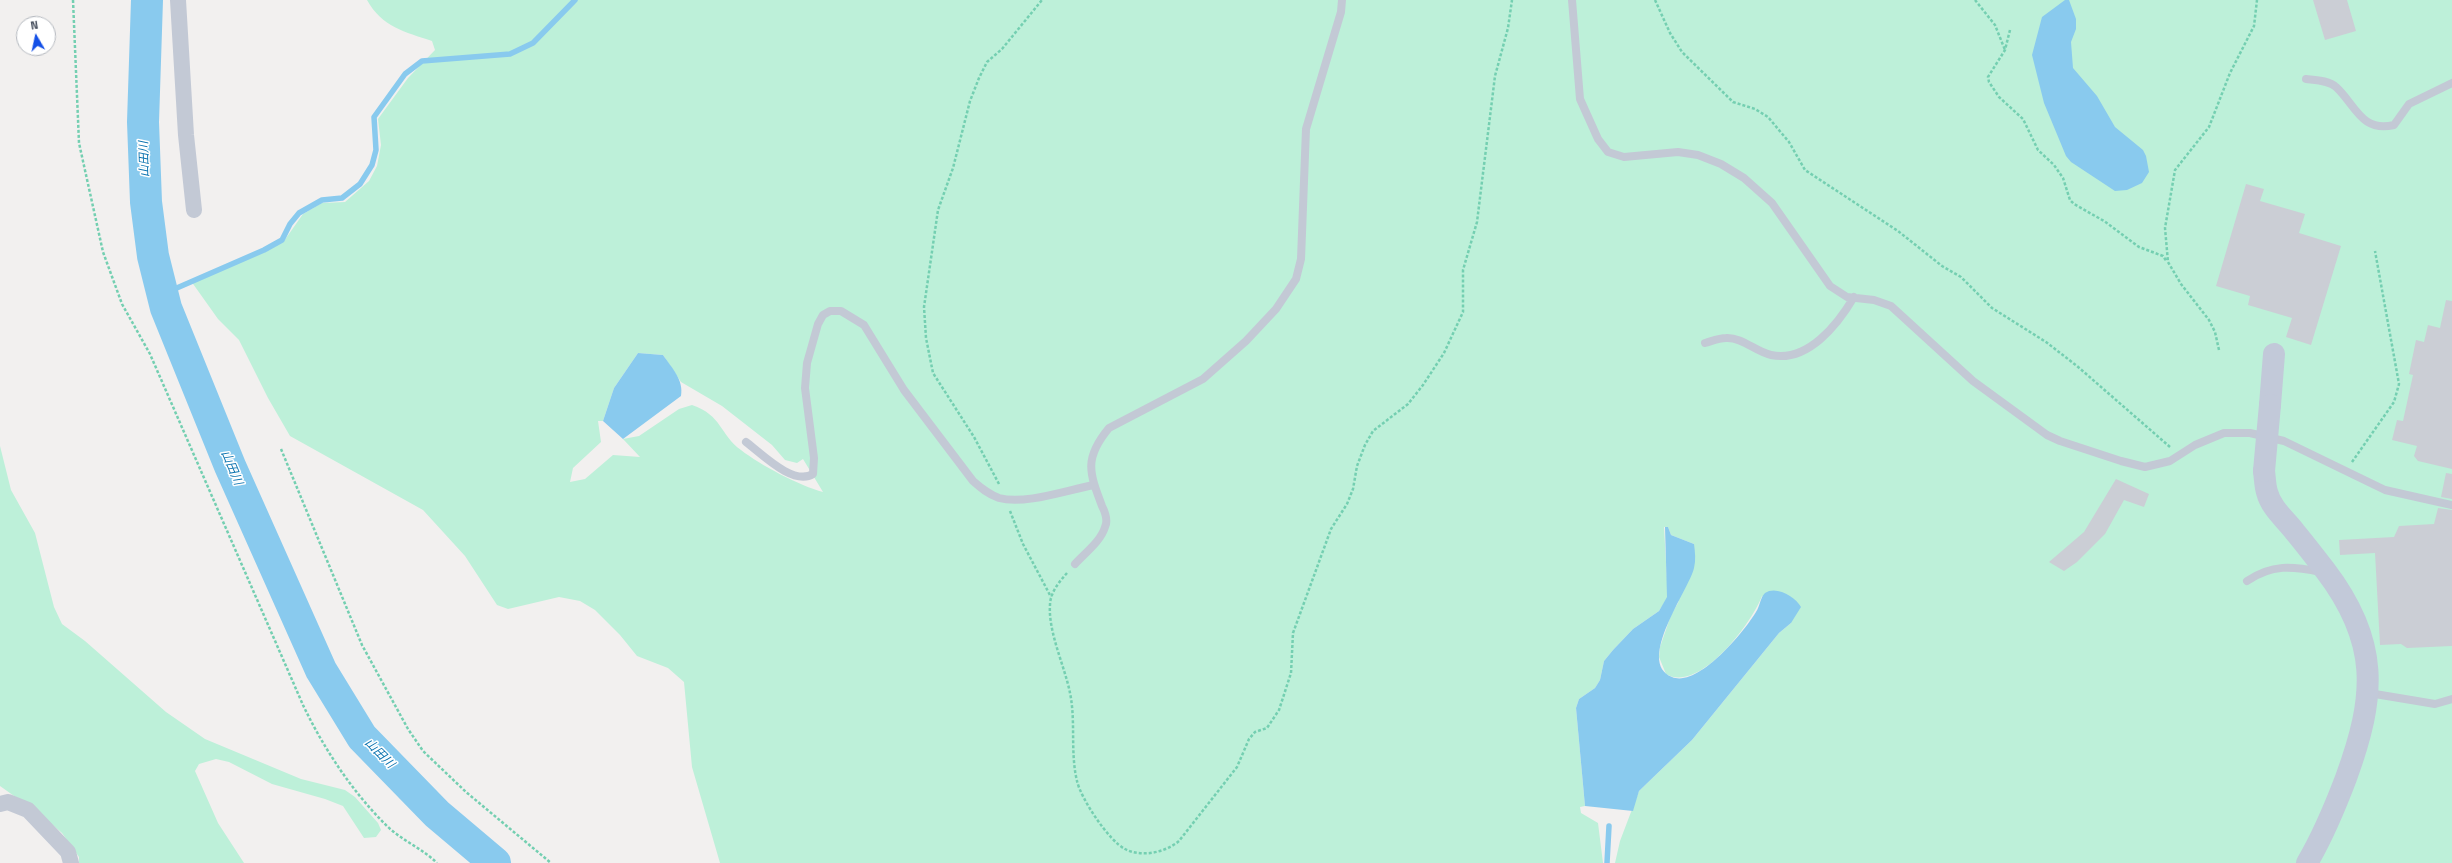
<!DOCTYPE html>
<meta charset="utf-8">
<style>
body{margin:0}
#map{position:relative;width:2452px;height:863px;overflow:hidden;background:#f2f0ef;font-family:"Titillium Web",sans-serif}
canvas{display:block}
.north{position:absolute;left:16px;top:16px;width:40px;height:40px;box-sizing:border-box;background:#fff;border:1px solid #b5b9bf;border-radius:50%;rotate:351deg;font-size:11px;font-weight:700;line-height:16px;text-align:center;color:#474f5e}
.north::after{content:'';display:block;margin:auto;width:14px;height:18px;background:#1450e7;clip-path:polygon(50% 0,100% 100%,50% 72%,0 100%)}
</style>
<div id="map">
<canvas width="2452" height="863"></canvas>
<div class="north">N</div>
</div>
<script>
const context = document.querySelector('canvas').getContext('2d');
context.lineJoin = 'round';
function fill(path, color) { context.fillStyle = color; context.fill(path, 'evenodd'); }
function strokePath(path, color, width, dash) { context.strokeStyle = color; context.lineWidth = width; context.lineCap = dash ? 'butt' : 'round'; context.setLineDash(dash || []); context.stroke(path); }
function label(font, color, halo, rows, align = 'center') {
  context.font = font + ' "Titillium Web","Noto Sans JP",sans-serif'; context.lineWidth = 3; context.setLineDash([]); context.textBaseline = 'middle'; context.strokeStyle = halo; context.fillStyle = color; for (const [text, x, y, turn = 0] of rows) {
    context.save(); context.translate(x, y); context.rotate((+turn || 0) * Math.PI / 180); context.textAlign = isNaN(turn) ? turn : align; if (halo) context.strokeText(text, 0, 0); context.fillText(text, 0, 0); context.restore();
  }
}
fill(new Path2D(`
 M367,0H2452V863H1615L1620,841L1639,791L1692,740L1779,633L1791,623L1762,596C1752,623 1699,694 1666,674L1659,657L1660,647L1671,615L1678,603L1694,544L1671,535L1668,527H1664L1668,597L1659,611L1633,629L1613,650L1604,661L1600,680L1595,688L1579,699L1576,708L1585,806L1580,807L1581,813L1598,823L1603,863H720L692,767L684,682L668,668L637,656L620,635L595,610L580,601L559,597L508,609L497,605L465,556L423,510L290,436L268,398L239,340L218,319L191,281L266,251L284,241L303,214L322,203L345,202L369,181L377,166L381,145L378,119L408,78L435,50L432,41C405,32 382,27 367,0ZM638,353L663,355L681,382L722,406L772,445L785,460L797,463L803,459L823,492C800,486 760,465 741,450C720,435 722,415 692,405L679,409L639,436L623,439L640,457L613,455L585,479L570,482L573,468L601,442L598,421H603L614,388Z
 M0,446L11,490L35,533L54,607L62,624L85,641L166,712L205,739L301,779L345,790L355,797L378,823L381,830L376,837L364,838L343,806L325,799L272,784L229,762L216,759L199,764L195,771L218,823L244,863H79V857L62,833L41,815L0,786Z`), '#bdf0d9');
fill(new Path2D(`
 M2065,0H2069L2076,19V29L2071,42L2073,68L2097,96L2115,127L2143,150L2146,156L2149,172L2142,183L2127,190L2115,191L2071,162L2066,156L2044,103L2032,55L2042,17Z
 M638,353L663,355C672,368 684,380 681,396L623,439L603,421L614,388Z
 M1665,527H1668L1671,535L1694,544C1695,552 1696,560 1694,568C1689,590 1635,662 1672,677C1698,688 1744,632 1756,612C1760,606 1760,598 1765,593C1776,585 1796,597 1801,607L1791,623L1779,633L1692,740L1639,791L1633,811L1585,806L1576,708L1579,699L1595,688L1600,680L1604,661L1613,650L1633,629L1659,611L1667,597Z`), '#89caee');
strokePath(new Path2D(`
 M163,294L264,250L282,240L290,224L299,213L322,200L342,198L360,184L372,165L376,150L374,117L405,74L422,61L510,54L533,43L575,0
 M1607,863L1609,826`), '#89caee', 5.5);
strokePath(new Path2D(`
 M147,0L143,122L146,202L153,256L166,308L230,466L321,670L362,737L437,814L495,863`), '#89caee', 32);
fill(new Path2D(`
 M2313,0H2347L2356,31L2325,40Z
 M2246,184L2264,189L2260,201L2305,214L2299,233L2341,246L2311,345L2286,337L2292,318L2248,305L2250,296L2216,286Z
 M2446,300L2452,301V469L2418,461L2414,456L2417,446L2392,440L2397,420L2403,421L2413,375L2409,374L2416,340L2424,342L2428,325L2440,328Z
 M2446,473L2452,474V499L2441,497Z
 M2116,479L2149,494L2144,507L2124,500L2105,534L2077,562L2064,571L2049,562L2084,532Z
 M2438,508L2452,510V646L2407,648L2401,644L2380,645L2375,553L2340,555L2339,540L2394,537L2399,526L2434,524Z`), '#cbced5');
strokePath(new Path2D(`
 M73,0L79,143L103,252L122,304L150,354L303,705C324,749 353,793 388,827C403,841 423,849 437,863
 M1655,0L1670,33L1682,52L1733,102L1755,109L1768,117L1789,142L1805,170L1898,231L1942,266L1961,277L1992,308L2046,342L2077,366L2170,447
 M1975,0L1995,25L2005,50
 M2010,30L2005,50L1988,77L1989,82L1999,97L2023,119L2038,150L2054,165L2063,178L2070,200L2074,204L2104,221L2139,247L2163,256L2167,262
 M2219,350L2215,332L2209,320L2181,284L2168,262L2165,228L2175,170L2209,127L2230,73L2254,26L2257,0
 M281,449L362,645L408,729L423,751L466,792L551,863
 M2352,462L2394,402L2399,384L2375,251
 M999,484L974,437L933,373L926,338L924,307L938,210L953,168L970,101L979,78L987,62L1002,49L1042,0
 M1010,511L1023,544L1051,597
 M1067,573C1059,582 1050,593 1050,605C1048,632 1065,667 1070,693C1076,722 1070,752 1077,781C1081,799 1109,841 1125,849C1142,858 1166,852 1179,841L1237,767L1249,739L1255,732L1267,728L1279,710L1291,673L1293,633L1331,529L1347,504L1353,489L1357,466L1365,445L1373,431L1408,404L1423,385L1444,353L1463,312V270L1477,222L1495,76L1508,28L1512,0`), '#74cfb1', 2.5, [3, 2]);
strokePath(new Path2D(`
 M1572,0L1580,99L1598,139L1608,152L1624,157L1678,152L1698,155L1721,164L1744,178L1772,203L1830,286L1847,297L1874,300L1891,306L1973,381L2047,435L2060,441L2121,461L2145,467L2170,461L2195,445L2224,433H2250L2284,441L2385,490L2452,505
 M2306,79C2315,80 2329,80 2336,87C2355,104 2361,133 2394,125L2409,104L2452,83
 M1705,343C1712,341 1719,338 1726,338C1742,337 1756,352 1771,355C1808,363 1838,324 1854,297
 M746,442C762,454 793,486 813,474L814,458L805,388L807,363L818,324L823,315L830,311H841L864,325L904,390L973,481C981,488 988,494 999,498C1025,505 1067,490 1094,485
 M1075,564C1085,553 1101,541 1105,527C1108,521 1105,512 1102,506C1089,472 1084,458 1109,428L1203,379L1246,341L1276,309L1296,279L1301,259L1306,129L1341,12L1342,0
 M2247,581C2272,564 2292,566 2321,572
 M2369,693L2435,704L2452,699`), '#c3c9d5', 8);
strokePath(new Path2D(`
 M178,0L186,135L194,210
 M0,804L8,802L28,810L68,852L71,863`), '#c3c9d5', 16);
strokePath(new Path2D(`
 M2270,405L2274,354
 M2264,471C2265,478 2265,486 2267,492C2271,508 2285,519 2295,532C2305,544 2315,557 2325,570C2380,642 2376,696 2346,778C2335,807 2323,836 2307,863`), '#c2c9d9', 22);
strokePath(new Path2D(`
 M2264,471L2270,405`), '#c2c9d9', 22);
label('italic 12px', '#0972af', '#fff', [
 ["山田川",145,159,-92],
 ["山田川",231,468,67],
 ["山田川",379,754,45]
]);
</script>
